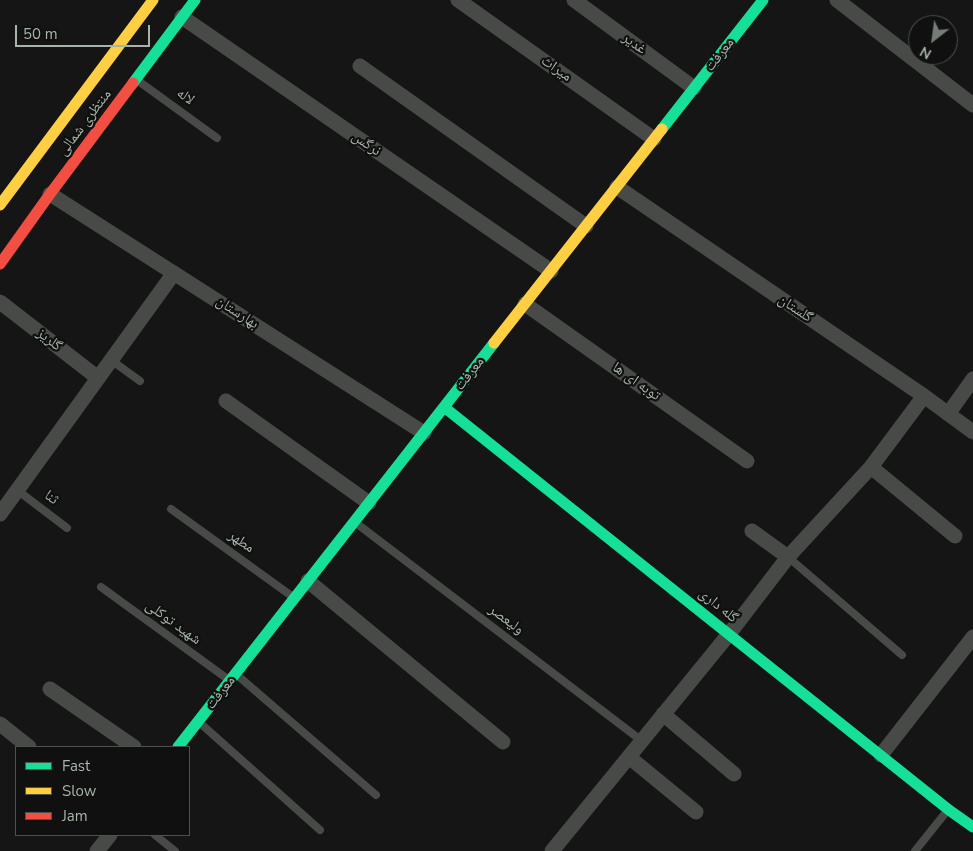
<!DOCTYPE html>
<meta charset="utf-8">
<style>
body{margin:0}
#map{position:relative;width:973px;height:851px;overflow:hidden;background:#141514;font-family:"Nunito Sans",sans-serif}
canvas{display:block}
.legend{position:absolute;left:15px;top:746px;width:175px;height:90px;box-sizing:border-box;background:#0f100f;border:1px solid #4c524d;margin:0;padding:6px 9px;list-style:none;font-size:15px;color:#a7b4a9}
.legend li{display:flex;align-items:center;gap:10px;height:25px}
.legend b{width:25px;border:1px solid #4c524d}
.north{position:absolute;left:908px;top:15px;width:50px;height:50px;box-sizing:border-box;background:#0f100f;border:1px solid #4c524d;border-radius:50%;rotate:210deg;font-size:14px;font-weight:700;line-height:20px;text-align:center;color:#a7b4a9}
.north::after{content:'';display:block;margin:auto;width:18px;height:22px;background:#747c75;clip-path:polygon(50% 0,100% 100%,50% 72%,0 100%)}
.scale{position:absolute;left:15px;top:25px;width:135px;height:22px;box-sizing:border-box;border:2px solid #a7b4a9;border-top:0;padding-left:6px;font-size:15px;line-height:18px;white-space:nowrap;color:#a7b4a9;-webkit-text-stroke:4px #0f100f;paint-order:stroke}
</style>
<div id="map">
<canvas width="973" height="851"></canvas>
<ul class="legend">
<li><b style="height:6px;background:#16e098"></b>Fast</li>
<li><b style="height:6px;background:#ffcf43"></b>Slow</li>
<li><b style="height:6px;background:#f24e42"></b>Jam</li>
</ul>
<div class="north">N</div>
<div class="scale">50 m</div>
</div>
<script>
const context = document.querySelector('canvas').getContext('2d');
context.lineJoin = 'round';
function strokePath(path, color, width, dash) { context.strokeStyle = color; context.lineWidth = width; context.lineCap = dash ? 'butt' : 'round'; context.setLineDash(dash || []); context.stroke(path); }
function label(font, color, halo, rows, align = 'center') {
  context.font = font + ' "Nunito Sans","Noto Naskh Arabic",sans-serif'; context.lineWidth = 4.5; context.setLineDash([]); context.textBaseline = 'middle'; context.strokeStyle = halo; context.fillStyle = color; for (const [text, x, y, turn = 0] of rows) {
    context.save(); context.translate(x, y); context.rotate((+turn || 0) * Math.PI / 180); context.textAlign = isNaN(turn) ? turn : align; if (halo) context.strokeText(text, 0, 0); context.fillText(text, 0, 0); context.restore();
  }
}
strokePath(new Path2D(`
 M137,80L217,138
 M111,360L140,381
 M17,490L67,528
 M171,509L293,597
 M356,523L642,741
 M788,557L902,655
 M101,587L229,680
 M237,675L376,795
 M200,723L320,830
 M155,835L175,851
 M915,851L947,811`), '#474a47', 8);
strokePath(new Path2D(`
 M458,0L654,139
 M574,0L694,88
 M837,0L973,105
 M182,17L551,271
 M360,66L586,226
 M617,187L924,396L973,432
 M50,194L424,433
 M0,302L98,378
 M525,304L747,461
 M226,401L369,503
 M948,414L973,379
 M871,467L955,536
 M0,514L174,273
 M752,531L788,557
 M308,581L503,742
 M50,689L134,747
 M663,714L734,774
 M0,724L29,747
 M881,755L973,637
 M629,757L696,812
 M97,851L110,835
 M552,851L729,634L788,557L871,467L924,396`), '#474a47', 15);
strokePath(new Path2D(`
 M133,83L195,0
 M662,129L763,0
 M444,407L949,810L973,827
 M178,747L494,343`), '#16e098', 11);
strokePath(new Path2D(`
 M0,205L153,0
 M494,343L662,129`), '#ffcf43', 11);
strokePath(new Path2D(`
 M0,264L50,194L133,83`), '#f24e42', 11);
label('15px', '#a7b4a9', '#0f100f', [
 ["غدیر",634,44,36],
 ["معرفت",720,55,-52],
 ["میراث",556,69,35],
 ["لاله",185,97,36],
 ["منتظری شمالی",85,123,-53],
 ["نرگس",366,144,35],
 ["گلستان",795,309,34],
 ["بهارستان",237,313,33],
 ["گلریز",49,340,38],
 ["معرفت",470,374,-52],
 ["توبه ای ها",636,382,35],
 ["ثنا",51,498,37],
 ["مطهر",241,542,35],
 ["گله داری",718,606,39],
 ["ولیعصر",506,620,37],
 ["شهید توکلی",173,623,36],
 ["معرفت",221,693,-52]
]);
</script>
